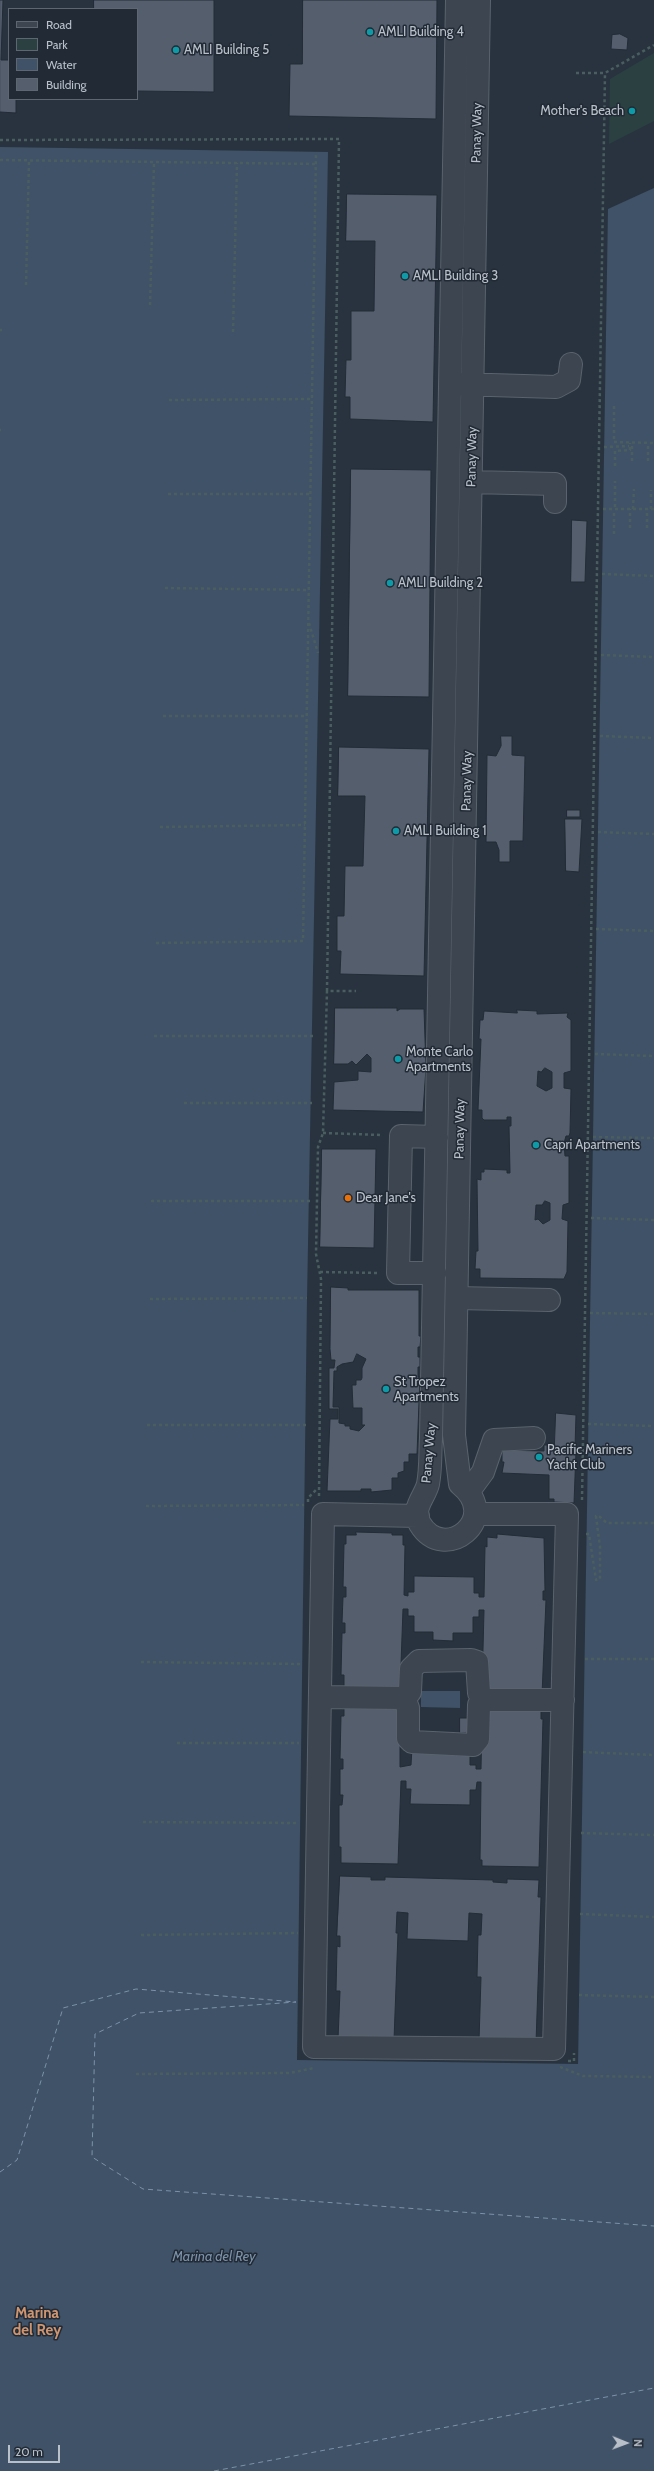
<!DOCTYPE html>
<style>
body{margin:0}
#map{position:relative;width:654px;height:2471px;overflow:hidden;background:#28333f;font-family:Cabin,sans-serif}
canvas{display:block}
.legend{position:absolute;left:8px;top:8px;width:130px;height:92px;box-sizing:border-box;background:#212a35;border:1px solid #5e6671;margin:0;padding:5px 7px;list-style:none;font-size:12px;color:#b9c0ca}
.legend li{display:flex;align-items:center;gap:8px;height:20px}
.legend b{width:20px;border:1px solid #5e6671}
.north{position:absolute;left:606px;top:2423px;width:40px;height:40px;-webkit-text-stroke:3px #212a35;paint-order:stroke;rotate:91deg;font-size:11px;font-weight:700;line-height:16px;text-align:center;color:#b9c0ca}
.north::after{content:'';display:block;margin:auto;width:14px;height:18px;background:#b9c0ca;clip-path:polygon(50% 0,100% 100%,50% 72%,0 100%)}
.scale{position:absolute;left:8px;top:2445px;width:52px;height:18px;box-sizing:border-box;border:2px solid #b9c0ca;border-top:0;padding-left:5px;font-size:12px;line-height:14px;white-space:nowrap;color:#b9c0ca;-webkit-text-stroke:3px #212a35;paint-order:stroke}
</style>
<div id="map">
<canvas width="654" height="2471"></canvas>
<ul class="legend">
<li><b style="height:5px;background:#3c4550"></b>Road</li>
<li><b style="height:11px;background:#2b4141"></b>Park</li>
<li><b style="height:11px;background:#405267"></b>Water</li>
<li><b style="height:11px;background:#545e6d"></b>Building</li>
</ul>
<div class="north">N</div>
<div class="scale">20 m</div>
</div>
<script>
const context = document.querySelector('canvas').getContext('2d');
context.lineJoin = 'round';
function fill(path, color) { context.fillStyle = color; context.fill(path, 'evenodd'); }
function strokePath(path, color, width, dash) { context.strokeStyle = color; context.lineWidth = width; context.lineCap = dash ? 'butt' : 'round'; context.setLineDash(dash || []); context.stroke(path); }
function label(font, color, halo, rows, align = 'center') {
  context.font = font + ' Cabin,sans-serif'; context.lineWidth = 3; context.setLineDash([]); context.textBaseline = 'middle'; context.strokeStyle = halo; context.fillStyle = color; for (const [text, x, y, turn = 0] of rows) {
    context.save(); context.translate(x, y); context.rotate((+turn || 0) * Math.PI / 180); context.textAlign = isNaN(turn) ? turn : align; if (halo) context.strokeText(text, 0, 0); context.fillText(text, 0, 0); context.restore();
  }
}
fill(new Path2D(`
 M654,53V121L609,144L610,79Z`), '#2b4141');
fill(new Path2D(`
 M0,147L328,152L307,1298L297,2060L578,2064L608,209L654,188V2471H0Z
 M421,1691H460V1708L421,1707Z`), '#405267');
strokePath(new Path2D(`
 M0,2172L17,2160L63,2008L136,1989L296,2002L139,2013L95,2034L92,2157L143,2189L654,2226
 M214,2471L654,2388`), '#7c92aa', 1, [5, 4]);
const building = new Path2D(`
 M0,0H3L1,60H9V99H16V113L0,112Z
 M94,0H214V92L137,91V9H94Z
 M303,0H437L436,119L289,116L290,64H302Z
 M620,34L628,38L627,50L611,49L612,35Z
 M347,194L437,195L433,422L350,419V397H345L346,360H351V311H374L375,241H346Z
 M351,469L431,470L429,697L348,696Z
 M572,520L587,521L585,582H571Z
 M501,736H512V755L525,756L523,841H510V862H499V850L496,842H486L487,755L496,756L501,746Z
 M339,747L429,749L424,976L340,974L341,951H337V916H344L345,866H363L365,796H338Z
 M567,810H580V817H567Z
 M565,819H582L579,872L566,871Z
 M335,1008H397V1011L400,1009H424L426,1068L423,1112L333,1110L334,1082L358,1080V1071L371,1072V1058L367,1054L356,1065L352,1061L348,1064H334Z
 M517,1010L537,1011V1014L568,1013L567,1017L571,1020V1071L564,1073V1088L571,1089L570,1133L569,1136H566L564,1143L565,1156H569V1203L563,1205L562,1219L568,1221L567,1272L564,1279L480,1278V1269H475L476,1251H478L477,1179L481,1180V1172H484V1169L507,1170V1173H510L509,1126H511V1117H507V1120H484L482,1118V1110H478L481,1039H479L480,1020H483L484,1011L517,1013ZM545,1068L552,1072V1088L546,1091L537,1086L538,1071L541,1072ZM545,1201L550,1203V1220L543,1224L538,1219L535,1220L536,1205H542Z
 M322,1149H376L374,1248L320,1247Z
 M331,1287L348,1288V1290H419V1336H421L420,1347H418V1357H420V1367H418V1377H420L417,1454H409V1462H404V1471L398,1473V1478H392V1490L371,1492V1489H361V1491H327L330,1419H338V1409H329V1368H334L335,1360H331L330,1349ZM357,1354L366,1359L362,1368V1378L361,1380H356V1385H352L353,1408H362V1425H365L359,1431L350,1429V1426H345V1424L339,1423V1407H333L334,1371H337V1367L342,1364L353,1362Z
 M556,1413L576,1415L575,1447L570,1446L569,1451H576L574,1503L554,1502V1499H549V1475L502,1473L504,1462H502V1450L544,1451V1445H554Z
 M356,1532L392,1533V1535H403V1545H405L404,1595L408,1596V1592H414V1576L474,1577V1593H479V1597H484L485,1546L487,1547V1537L497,1538V1534L544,1538L545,1591H543V1600H546L542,1695L485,1694L482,1688L484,1610H479V1617H473V1633H453V1641L433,1640V1632H414V1616H408V1609H403L400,1692L344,1691V1675H341L342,1633H345V1623H342L343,1597H346V1587H343L344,1544H346V1535H356Z
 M400,1707V1767L411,1765L412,1748L470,1749V1765H476V1769H481L482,1718L485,1709H541V1719H543L539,1867L482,1866V1860H480L481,1782H477L476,1790H470V1805L410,1804L411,1789H406V1781H401L398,1864L341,1863V1847H339V1805H342L343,1795H340V1769H343V1759H340L341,1716H344V1708Z
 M460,1718H471V1733H460Z
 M340,1876L371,1877V1880H385V1877L493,1880V1882L507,1883V1879L539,1880L538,1897H541L536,2043L479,2041L481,1977H477L478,1935H481L482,1914L469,1913L468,1941L407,1939L408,1913L397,1912L396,1933H398L394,2040L338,2039L340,1991H336L337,1946L340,1947V1936H337Z`);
fill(building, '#545e6d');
strokePath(building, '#232c37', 1);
const minor = new Path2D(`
 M457,0L431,1438C430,1452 431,1469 428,1484C425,1497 411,1508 420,1524C444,1564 503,1519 460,1484L454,1435L479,0
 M458,384L556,387L569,380L571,364
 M471,482L555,484V502
 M435,1273H398L401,1136L437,1137
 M457,1298L549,1300
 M469,1491L483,1472L494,1440L534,1438
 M418,1516L323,1514L314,2047L554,2049L567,1514H476
 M320,1697L404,1698L410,1692L411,1669L419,1661L471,1660L477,1662L479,1693L484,1700H563
 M404,1698L408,1708V1738L412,1742L473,1745L478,1739L479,1705L485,1700`);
strokePath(minor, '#5a636d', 24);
strokePath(new Path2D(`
 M576,73H605L654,45
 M0,140L339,139L327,991
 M0,160L316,164
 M26,285L29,161
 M150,305L154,163
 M0,330H2
 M233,332L237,163
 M169,400L312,399
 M614,406V442L654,443
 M0,430H1
 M604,447L629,446
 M632,461V443
 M648,461V443
 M615,466V451L630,450V443
 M168,494H310
 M615,507V481
 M603,509H654
 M633,509L634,489
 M651,509V490
 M614,513V535
 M630,528V509
 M647,528V509
 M602,574L654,576
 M165,588L309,590
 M309,623L318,653
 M601,655L654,657
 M163,716H307
 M600,736L654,738
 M160,827L305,825
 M598,832L654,834
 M596,929L654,931
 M156,943L303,941L316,152
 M154,1036H314
 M595,1054L654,1056
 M184,1103H312
 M323,1133L382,1135
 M593,1137L654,1138
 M151,1201H310
 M591,1218L654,1220
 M320,1272L380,1273
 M150,1299L307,1298
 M590,1313L654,1314
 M588,1424L654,1426
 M147,1425H307
 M319,1496L321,1279L316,1254L318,1147L323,1133L327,991H356
 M582,1500L605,73
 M308,1502V1498L317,1489
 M146,1506L304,1505
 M586,1534H589L596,1580L600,1579V1547L596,1516L600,1517L607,1523H654
 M585,1659H654
 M141,1662L301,1664
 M177,1743H299
 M583,1752L654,1755
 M143,1822L299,1823
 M581,1833L654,1835
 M580,1914L654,1917
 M141,1935L298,1933
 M579,1995L654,1997
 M568,2061H574V2053
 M560,2067L583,2076L654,2077
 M136,2074L290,2073L314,2068`), '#4a5e5f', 2.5, [3, 3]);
strokePath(minor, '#3c4550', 22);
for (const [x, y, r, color] of [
 [370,32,4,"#0f9aa8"],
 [176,50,4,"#0f9aa8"],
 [632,111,4,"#0f9aa8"],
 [405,276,4,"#0f9aa8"],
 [390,583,4,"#0f9aa8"],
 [396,831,4,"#0f9aa8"],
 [398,1059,4,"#0f9aa8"],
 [536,1145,4,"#0f9aa8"],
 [348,1198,4,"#e8710a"],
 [386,1389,4,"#0f9aa8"],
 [539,1457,4,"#0f9aa8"]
]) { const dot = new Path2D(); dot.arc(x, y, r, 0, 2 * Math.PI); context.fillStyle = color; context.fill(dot); strokePath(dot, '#212a35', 1.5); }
label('13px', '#b9c0ca', '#212a35', [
 ["AMLI Building 4",378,32],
 ["AMLI Building 5",184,50],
 ["Mother's Beach",624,111,"right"],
 ["AMLI Building 3",413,276],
 ["AMLI Building 2",398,583],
 ["AMLI Building 1",404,831],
 ["Monte Carlo",406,1052],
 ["Apartments",406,1067],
 ["Capri Apartments",544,1145],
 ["Dear Jane's",356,1198],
 ["St Tropez",394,1382],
 ["Apartments",394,1397],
 ["Pacific Mariners",547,1450],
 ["Yacht Club",547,1465]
], 'left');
label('13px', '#b9c0ca', '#212a35', [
 ["Panay Way",477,133,-89],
 ["Panay Way",472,457,-89],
 ["Panay Way",467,781,-89],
 ["Panay Way",460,1129,-89],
 ["Panay Way",429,1453,-85]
]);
label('italic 14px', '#7c92aa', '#212a35', [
 ["Marina del Rey",214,2257]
]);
label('bold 15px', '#ce9570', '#212a35', [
 ["Marina",37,2314],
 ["del Rey",37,2331]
]);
</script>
